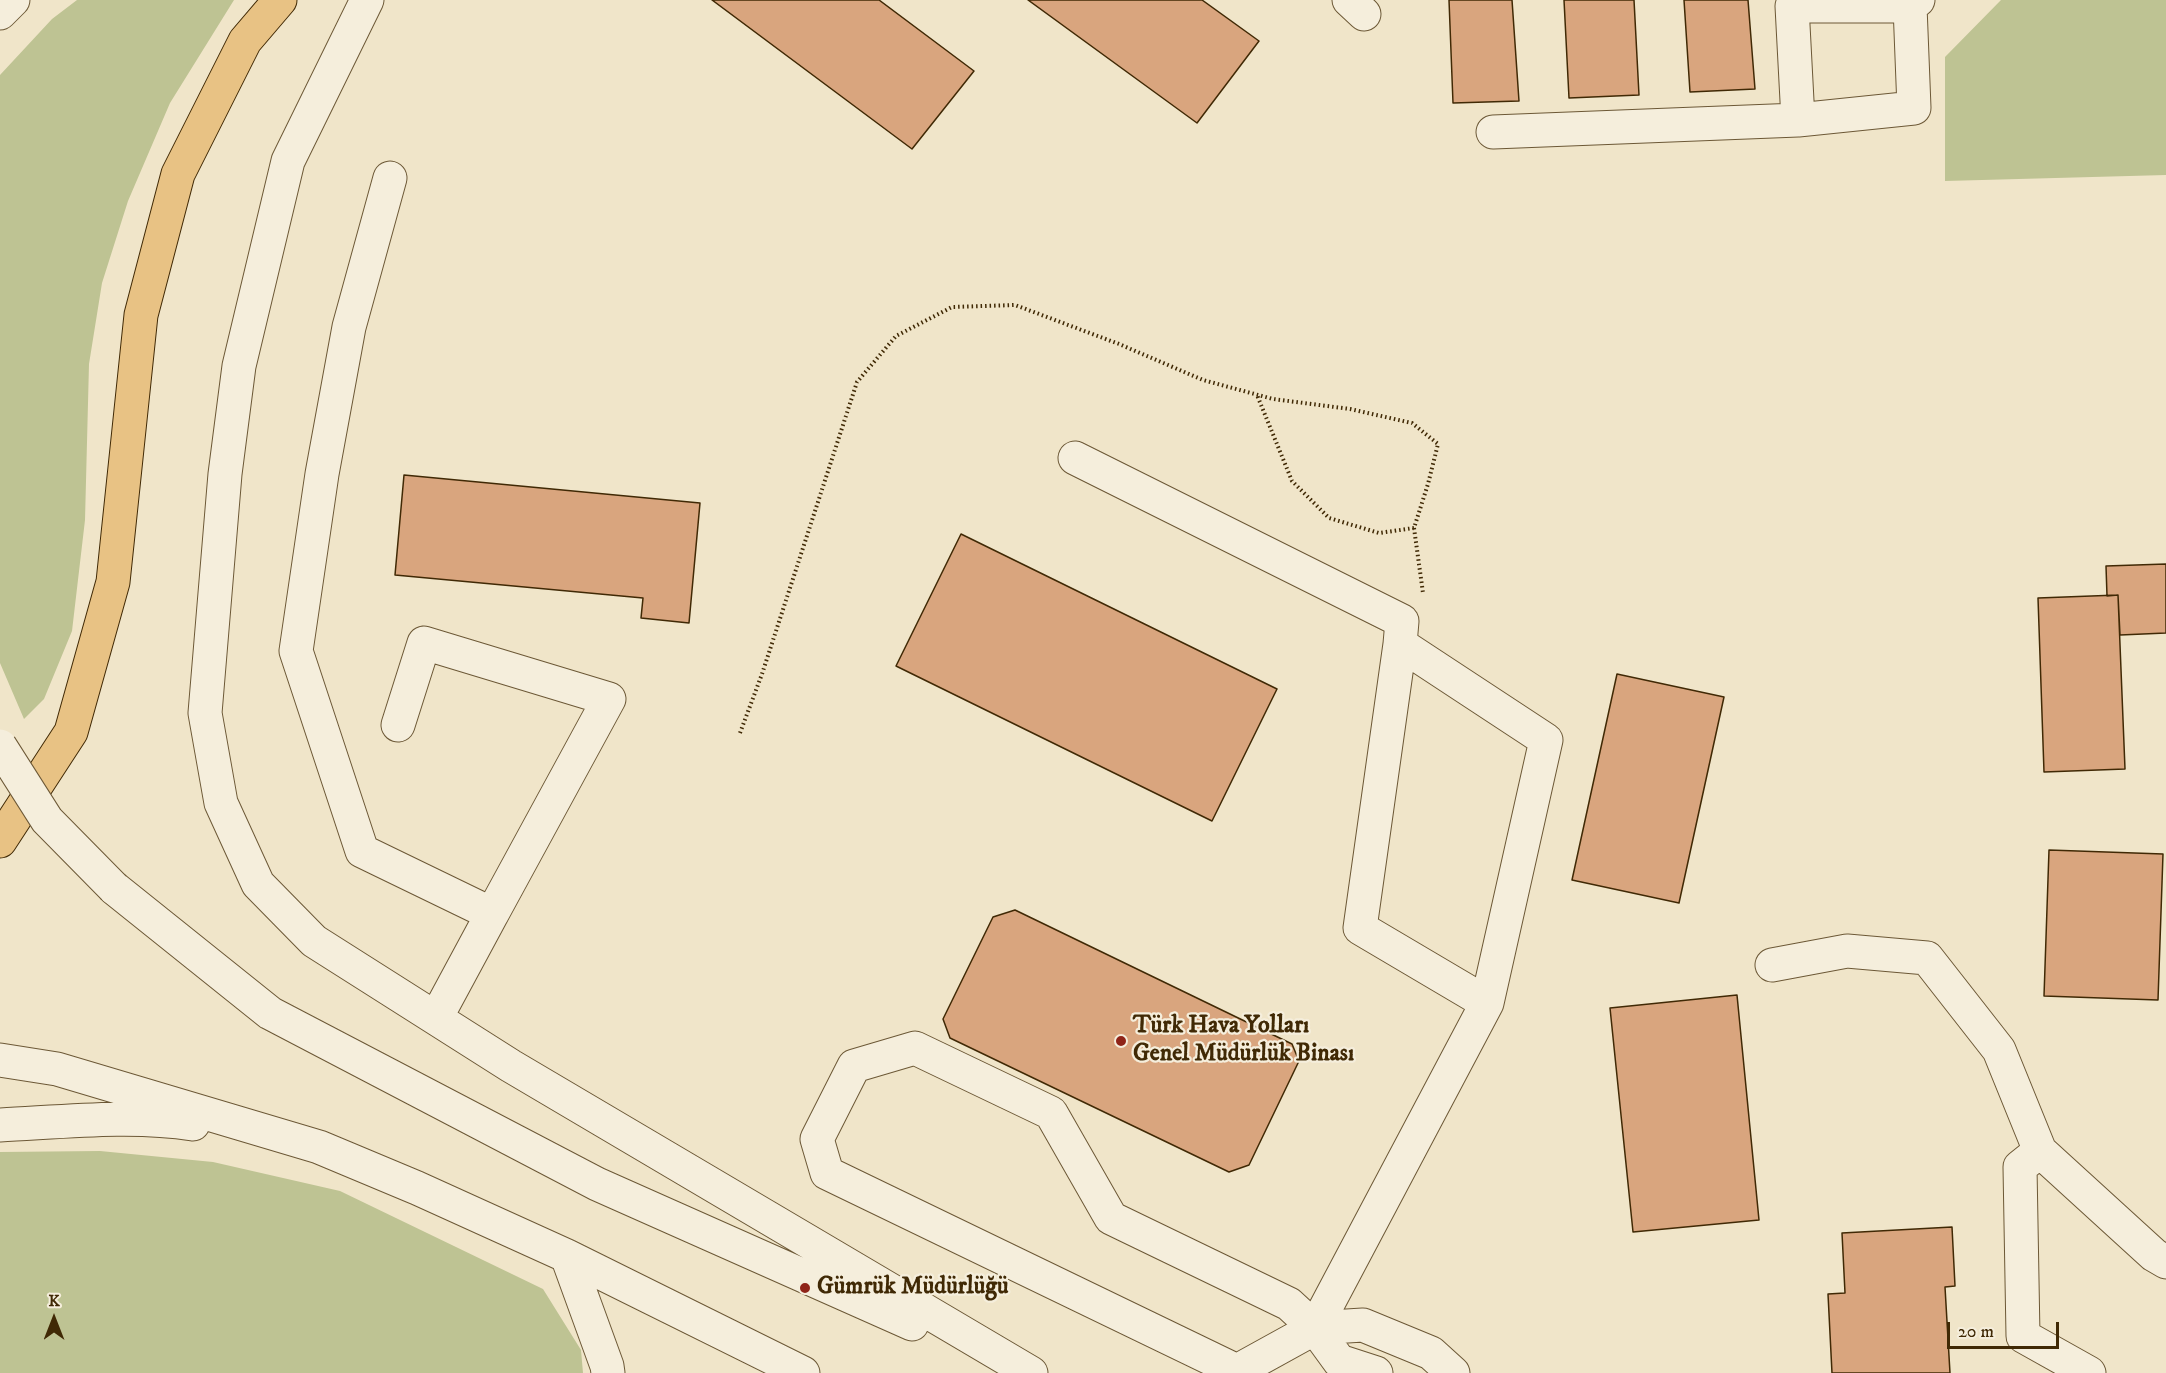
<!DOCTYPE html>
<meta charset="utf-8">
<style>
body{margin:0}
#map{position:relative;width:2166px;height:1373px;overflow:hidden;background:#f0e5c9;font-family:"IM FELL DW Pica",serif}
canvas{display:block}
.north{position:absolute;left:24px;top:1289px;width:60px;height:60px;-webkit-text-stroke:4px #f5eedc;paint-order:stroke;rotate:0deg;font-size:16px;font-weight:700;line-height:24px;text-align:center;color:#402905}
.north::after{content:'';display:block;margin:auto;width:21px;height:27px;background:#402905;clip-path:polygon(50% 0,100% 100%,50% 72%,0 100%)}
.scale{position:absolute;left:1947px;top:1322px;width:112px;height:27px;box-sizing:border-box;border:3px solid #402905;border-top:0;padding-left:8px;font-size:18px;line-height:21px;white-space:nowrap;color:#402905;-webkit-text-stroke:4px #f5eedc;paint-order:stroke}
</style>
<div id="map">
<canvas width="2166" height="1373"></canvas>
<div class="north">K</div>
<div class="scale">20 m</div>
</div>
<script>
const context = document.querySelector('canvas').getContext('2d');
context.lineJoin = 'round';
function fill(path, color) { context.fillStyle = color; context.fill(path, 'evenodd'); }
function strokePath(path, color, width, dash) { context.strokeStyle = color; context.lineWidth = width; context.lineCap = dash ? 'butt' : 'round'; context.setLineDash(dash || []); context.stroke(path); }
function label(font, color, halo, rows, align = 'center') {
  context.font = font + ' "IM FELL DW Pica",serif'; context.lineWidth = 4.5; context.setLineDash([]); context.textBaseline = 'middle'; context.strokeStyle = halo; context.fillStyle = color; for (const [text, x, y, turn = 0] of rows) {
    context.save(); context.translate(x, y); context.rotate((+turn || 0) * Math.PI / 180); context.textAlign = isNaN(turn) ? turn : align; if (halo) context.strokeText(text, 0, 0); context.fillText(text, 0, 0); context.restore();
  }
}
fill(new Path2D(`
 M77,0H234L170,103L128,201L102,283L89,364L85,520L72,631L44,699L24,719L0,663V75L52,19Z
 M2001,0H2166V175L1945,181V57Z
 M100,1151L213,1162L340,1191L543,1289L581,1350L583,1373H0V1152Z`), '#bec393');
const building = new Path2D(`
 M712,0H879L974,71L912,149Z
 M1028,0H1202L1259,41L1197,123Z
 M1449,0H1512L1519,101L1453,103Z
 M1564,0H1634L1639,95L1569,98Z
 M1684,0H1748L1755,89L1690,92Z
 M404,475L700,503L689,623L641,618L643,598L395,575Z
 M961,534L1277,689L1212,821L896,666Z
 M2166,564V633L2120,635L2118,595L2107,596L2106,566Z
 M2118,595L2125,769L2044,772L2038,598Z
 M1617,674L1724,697L1679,903L1572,880Z
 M2049,850L2163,854L2158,1000L2044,996Z
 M1015,910L1292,1044L1299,1061L1249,1165L1229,1172L950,1038L943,1019L993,917Z
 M1737,995L1759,1220L1633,1232L1610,1008Z
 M1952,1227L1955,1286L1945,1287L1950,1373H1832L1828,1294L1845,1293L1842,1233Z`);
fill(building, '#d9a57e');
strokePath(building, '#402905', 1.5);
const minor = new Path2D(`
 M367,0L288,161L239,366L225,474L205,713L221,803L258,884L314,941L511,1066L1031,1373
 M1349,0L1364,14
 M0,13L13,0
 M1798,120L1792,6H1910
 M1493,132L1798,120L1914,108L1910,6L1918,0
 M390,178L349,327L322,474L296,651L362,851L492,914L436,1018
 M1075,458L1402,621L1400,644L1546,740L1487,1003L1315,1328
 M1400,644L1360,928L1487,1003
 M398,725L424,643L609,699L492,914
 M114,888L270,1013L597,1184L912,1324
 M1772,965L1847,951L1927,958L1999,1050L2040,1151L2154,1255L2166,1262
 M0,1060L57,1069L319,1147L417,1188L567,1256L803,1373
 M0,1125C61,1122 133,1114 193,1124
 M2040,1151L2020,1167L2023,1336L2089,1373
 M567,1256L607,1366L608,1373
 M1376,1373L1339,1361L1315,1328L1289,1304L1111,1218L1051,1113L915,1048L854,1066L817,1139L827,1173L1237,1371L1315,1328L1363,1325L1431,1353L1453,1373`);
const major = new Path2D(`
 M0,841L71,732L113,582L141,315L178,174L245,41L280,0`);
strokePath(minor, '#6c5836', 35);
strokePath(major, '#402905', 35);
strokePath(new Path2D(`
 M1414,528L1423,593
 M740,733L762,674L857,382L896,336L952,307L1015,305L1119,344L1203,380L1273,399L1350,409L1412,423L1438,444L1428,484L1414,528L1379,533L1329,518L1292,481L1257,395`), '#402905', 4, [1.5, 3]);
strokePath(minor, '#f5eedc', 33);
strokePath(major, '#e8c284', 33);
const minorBridge = new Path2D(`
 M0,746L47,820L114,888`);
strokePath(minorBridge, '#6c5836', 35, []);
strokePath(minorBridge, '#f5eedc', 33);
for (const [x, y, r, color] of [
 [1121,1041,6,"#8f2418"],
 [805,1288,6,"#8f2418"]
]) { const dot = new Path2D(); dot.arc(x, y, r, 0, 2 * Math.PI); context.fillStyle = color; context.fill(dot); strokePath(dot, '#f5eedc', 2); }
label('bold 24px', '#402905', '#f5eedc', [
 ["Türk Hava Yolları",1133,1027],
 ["Genel Müdürlük Binası",1133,1055],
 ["Gümrük Müdürlüğü",817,1288]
], 'left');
</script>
